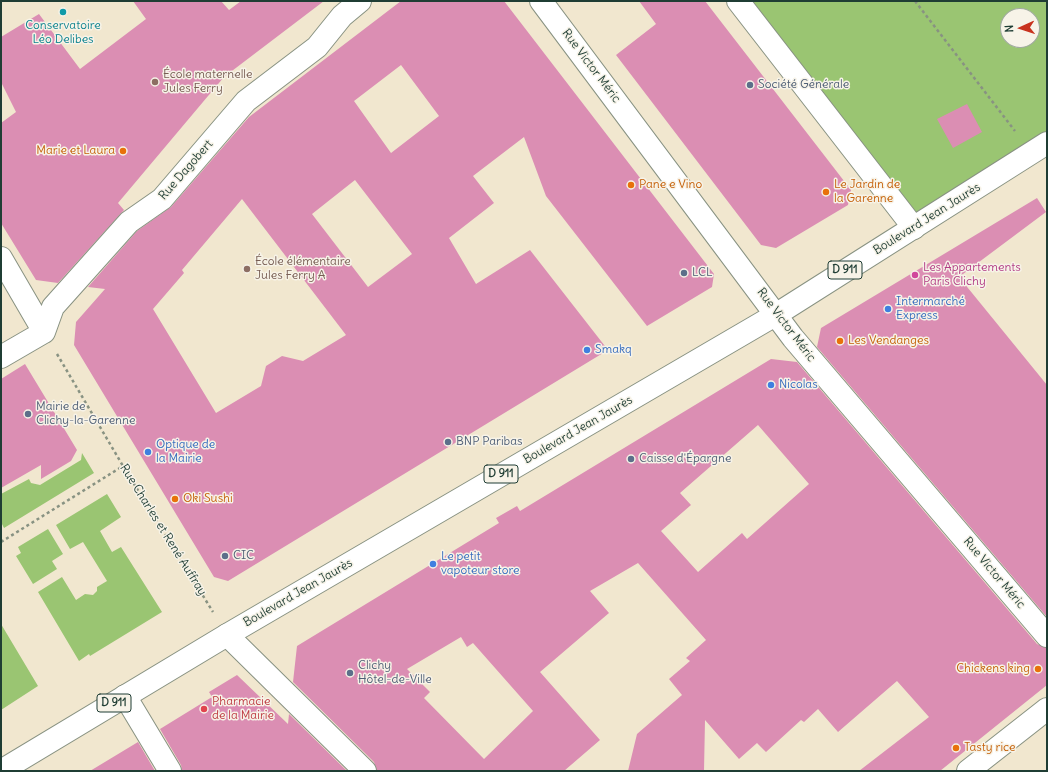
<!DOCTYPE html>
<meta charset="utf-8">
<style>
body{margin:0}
#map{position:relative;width:1048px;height:772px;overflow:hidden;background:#f1e7cf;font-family:Delius,sans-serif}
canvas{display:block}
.frame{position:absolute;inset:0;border:2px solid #1f3d34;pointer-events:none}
.north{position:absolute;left:1000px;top:8px;width:40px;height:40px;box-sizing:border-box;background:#f7f3e8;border:1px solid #a1aaa0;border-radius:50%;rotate:267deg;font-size:11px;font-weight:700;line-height:16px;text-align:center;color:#1f3d34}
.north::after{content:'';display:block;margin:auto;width:14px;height:18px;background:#c8321e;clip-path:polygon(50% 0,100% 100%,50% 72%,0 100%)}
</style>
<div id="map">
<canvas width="1048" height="772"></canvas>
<div class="frame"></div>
<div class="north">N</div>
</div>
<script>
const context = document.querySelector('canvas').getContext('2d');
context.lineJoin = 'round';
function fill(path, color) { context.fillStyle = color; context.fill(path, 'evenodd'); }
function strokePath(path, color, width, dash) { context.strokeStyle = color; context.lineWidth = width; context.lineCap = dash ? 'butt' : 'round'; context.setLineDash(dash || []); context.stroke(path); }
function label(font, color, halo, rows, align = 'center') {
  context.font = font + ' Delius,sans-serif'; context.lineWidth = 3; context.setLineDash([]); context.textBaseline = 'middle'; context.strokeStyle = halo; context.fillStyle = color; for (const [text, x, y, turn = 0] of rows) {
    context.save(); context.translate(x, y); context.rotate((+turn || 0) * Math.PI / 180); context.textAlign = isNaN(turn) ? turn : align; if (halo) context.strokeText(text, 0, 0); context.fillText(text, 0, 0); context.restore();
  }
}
fill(new Path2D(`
 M738,1H1047V143L914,228ZM1008,16H1032V40H1008Z
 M82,453L94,473L4,528L1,522V494L29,479L31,483L40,485L81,460Z
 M107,494L121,517L100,531L112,552L121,547L162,612L90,656L89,654L79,661L38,592L62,577L76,600L85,594L93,595L97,591V587L107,581L83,542L70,549L56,525Z
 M48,529L63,554L52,561L57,569L33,584L16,556L21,553L18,547Z
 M1,624L38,686L1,710Z`), '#9ac572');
fill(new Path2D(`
 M133,1H221L229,10L241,1H324L224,77L118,203L124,210L58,283L36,280L1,223V123L16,112L1,82V37L39,14L80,69L146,19Z
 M401,1H504L714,274L712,287L647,326L546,196L524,137L473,176L494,203L449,238L476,284L530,250L608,350L228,581L214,577L74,345L76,322L105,289L88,287L137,231L171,207L249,117ZM401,65L439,116L391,153L354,101ZM355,180L412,254L368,287L312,214ZM242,199L346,335L303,361L282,356L266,366L261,386L216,413L153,309L184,273L182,270Z
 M639,1H705L851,190L848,205L776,248L761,245L616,55L656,24Z
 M967,104L982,132L953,148L937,119Z
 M1037,198L1046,212L959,277L1047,385V617L817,347L821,328Z
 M771,359L797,362L1037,644L1047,648V685L940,771H859L929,717L897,681L838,732L818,709L804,722L801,720L766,752L757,743L739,759L705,720L704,771H628L637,734L682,695L669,679L690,661L686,658L706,640L638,563L590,591L609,613L540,672L600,740L564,771H377L374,762L293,682L297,646L499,523L496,518L517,506L520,511ZM758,425L809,484L747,539L742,533L698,572L661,531L691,505L680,493ZM461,637L467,647L473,643L533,711L484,759L424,698L430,692L407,669Z
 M25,364L77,450L71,461L41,479V465L1,488V379Z
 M237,675L288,724L289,714L347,771H182L181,765L160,729L212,697L209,692Z
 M138,742L155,771H90Z`), '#db8eb3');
const minor = new Path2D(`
 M541,1L793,338L1047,636
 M738,1L914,228
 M1,258L44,332
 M1,357L44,332L53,307L129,222L162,199L246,101L317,47L342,16L360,1
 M227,635L365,771
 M125,696L170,771
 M968,771L1047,709`);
const major = new Path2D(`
 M1,771L227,635L777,314L1047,143`);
strokePath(minor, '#889282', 24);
strokePath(major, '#889282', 24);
strokePath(new Path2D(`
 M915,1L1015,131
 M57,354L123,466L213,612
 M1,542L123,466`), '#889282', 2.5, [3, 3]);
strokePath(minor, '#fff', 22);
strokePath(major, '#fff', 22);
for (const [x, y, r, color] of [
 [63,12,4,"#0f9aa8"],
 [155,82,4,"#8d6e63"],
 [750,85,4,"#5c6f8a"],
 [123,151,4,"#e8710a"],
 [631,185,4,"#e8710a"],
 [826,192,4,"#e8710a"],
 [247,269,4,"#8d6e63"],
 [684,273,4,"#5c6f8a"],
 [915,275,4,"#d1479c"],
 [888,309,4,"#3f7fe0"],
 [840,341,4,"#e8710a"],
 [587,350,4,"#3f7fe0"],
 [771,385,4,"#3f7fe0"],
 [28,414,4,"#5c6f8a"],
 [448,442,4,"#5c6f8a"],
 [148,452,4,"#3f7fe0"],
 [631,459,4,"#5c6f8a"],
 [175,499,4,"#e8710a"],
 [225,556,4,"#5c6f8a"],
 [433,564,4,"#3f7fe0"],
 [1038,669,4,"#e8710a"],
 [350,673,4,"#5c6f8a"],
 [204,709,4,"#e0444e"],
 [956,748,4,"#e8710a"]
]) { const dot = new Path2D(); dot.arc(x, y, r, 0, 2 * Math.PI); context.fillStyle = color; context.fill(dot); strokePath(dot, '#f7f3e8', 1.5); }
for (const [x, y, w] of [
 [845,270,34],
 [501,474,34],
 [114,703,34]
]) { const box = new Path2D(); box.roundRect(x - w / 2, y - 9, w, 18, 3); context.fillStyle = '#f7f3e8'; context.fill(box); strokePath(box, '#1f3d34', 1); }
label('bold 11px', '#1f3d34', null, [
 ["D 911",845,270],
 ["D 911",501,474],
 ["D 911",114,703]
]);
label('12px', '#0d838f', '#f7f3e8', [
 ["Conservatoire",63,26],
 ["Léo Delibes",63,40]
]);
label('12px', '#1f3d34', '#f7f3e8', [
 ["Rue Victor Méric",591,66,53],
 ["Rue Dagobert",186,170,-49],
 ["Boulevard Jean Jaurès",927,219,-32],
 ["Rue Victor Méric",786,325,53],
 ["Boulevard Jean Jaurès",578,430,-30],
 ["Rue Charles et René Auffray",163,530,58],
 ["Rue Victor Méric",994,573,50],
 ["Boulevard Jean Jaurès",298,593,-30]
]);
label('12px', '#785e54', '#f7f3e8', [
 ["École maternelle",163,75],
 ["Jules Ferry",163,89],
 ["École élémentaire",255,262],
 ["Jules Ferry A",255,276]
], 'left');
label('12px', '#4e5e75', '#f7f3e8', [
 ["Société Générale",758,85],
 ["LCL",692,273],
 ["Mairie de",36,407],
 ["Clichy-la-Garenne",36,421],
 ["BNP Paribas",456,442],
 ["Caisse d'Épargne",639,459],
 ["CIC",233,556],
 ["Clichy",358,666],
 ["Hôtel-de-Ville",358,680]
], 'left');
label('12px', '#c56008', '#f7f3e8', [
 ["Marie et Laura",115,151,"right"],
 ["Pane e Vino",639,185],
 ["Le Jardin de",834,185],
 ["la Garenne",834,199],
 ["Les Vendanges",848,341],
 ["Oki Sushi",183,499],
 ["Chickens king",1030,669,"right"],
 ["Tasty rice",964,748]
], 'left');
label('12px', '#b23c85', '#f7f3e8', [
 ["Les Appartements",923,268],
 ["Paris Clichy",923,282]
], 'left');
label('12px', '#366cbe', '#f7f3e8', [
 ["Intermarché",896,302],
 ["Express",896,316],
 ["Smakq",595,350],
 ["Nicolas",779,385],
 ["Optique de",156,445],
 ["la Mairie",156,459],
 ["Le petit",441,557],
 ["vapoteur store",441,571]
], 'left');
label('12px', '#be3a42', '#f7f3e8', [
 ["Pharmacie",212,702],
 ["de la Mairie",212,716]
], 'left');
</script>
